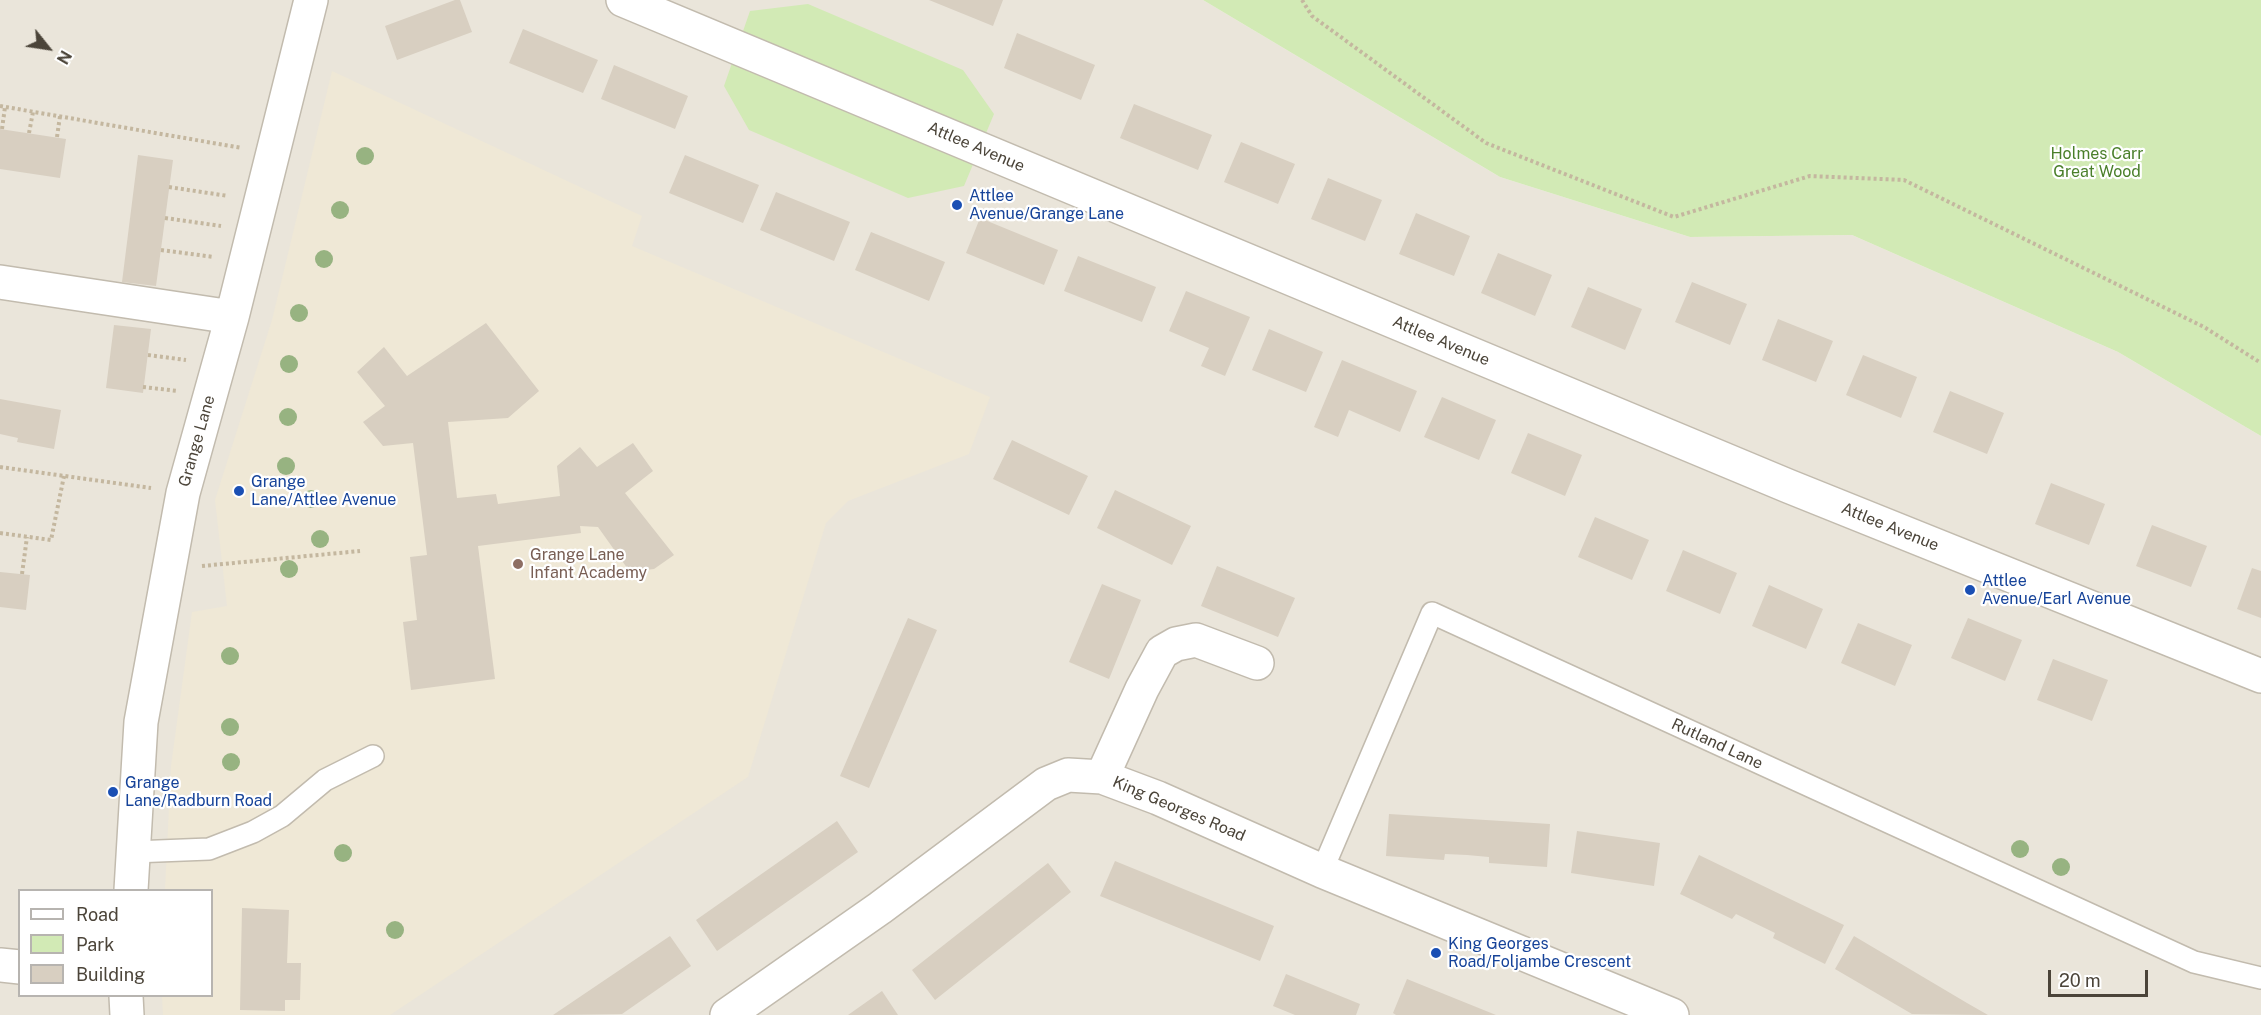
<!DOCTYPE html>
<style>
body{margin:0}
#map{position:relative;width:2261px;height:1015px;overflow:hidden;background:#f6f3ec;font-family:"Public Sans",sans-serif}
canvas{display:block}
.legend{position:absolute;left:18px;top:889px;width:195px;height:108px;box-sizing:border-box;background:#fff;border:2px solid #b7b4b0;margin:0;padding:8px 10px;list-style:none;font-size:18px;color:#4b4439}
.legend li{display:flex;align-items:center;gap:12px;height:30px}
.legend b{width:30px;border:2px solid #b7b4b0}
.north{position:absolute;left:18px;top:18px;width:60px;height:60px;-webkit-text-stroke:4px #fff;paint-order:stroke;rotate:120deg;font-size:16px;font-weight:700;line-height:24px;text-align:center;color:#4b4439}
.north::after{content:'';display:block;margin:auto;width:21px;height:27px;background:#4b4439;clip-path:polygon(50% 0,100% 100%,50% 72%,0 100%)}
.scale{position:absolute;left:2048px;top:970px;width:100px;height:27px;box-sizing:border-box;border:3px solid #4b4439;border-top:0;padding-left:8px;font-size:18px;line-height:21px;white-space:nowrap;color:#4b4439;-webkit-text-stroke:4px #fff;paint-order:stroke}
</style>
<div id="map">
<canvas width="2261" height="1015"></canvas>
<ul class="legend">
<li><b style="height:8px;background:#fff"></b>Road</li>
<li><b style="height:16px;background:#d2eab5"></b>Park</li>
<li><b style="height:16px;background:#d8cfc1"></b>Building</li>
</ul>
<div class="north">N</div>
<div class="scale">20 m</div>
</div>
<script>
const context = document.querySelector('canvas').getContext('2d');
context.lineJoin = 'round';
function fill(path, color) { context.fillStyle = color; context.fill(path, 'evenodd'); }
function strokePath(path, color, width, dash) { context.strokeStyle = color; context.lineWidth = width; context.lineCap = dash ? 'butt' : 'round'; context.setLineDash(dash || []); context.stroke(path); }
function label(font, color, halo, rows, align = 'center') {
  context.font = font + ' "Public Sans",sans-serif'; context.lineWidth = 4.5; context.setLineDash([]); context.textBaseline = 'middle'; context.strokeStyle = halo; context.fillStyle = color; for (const [text, x, y, turn = 0] of rows) {
    context.save(); context.translate(x, y); context.rotate((+turn || 0) * Math.PI / 180); context.textAlign = isNaN(turn) ? turn : align; if (halo) context.strokeText(text, 0, 0); context.fillText(text, 0, 0); context.restore();
  }
}
fill(new Path2D(`
 M0,0H1203L1500,177L1690,237L1852,235L2118,352L2261,436V1015H0ZM20,890H212V996H20Z`), '#eae5da');
fill(new Path2D(`
 M332,71L642,216L632,246L990,397L969,454L848,501L826,523L748,777L390,1015H163L162,996H212V890H165L171,766L192,612L227,606L215,500L272,320Z`), '#efe8d6');
fill(new Path2D(`
 M1203,0H2261V436L2118,352L1852,235L1690,237L1500,177Z
 M808,4L963,70L994,114L964,186L908,198L749,130L724,86L750,11Z`), '#d2eab5');
fill(new Path2D(`
 M455,0H460L472,32L397,60L385,26Z
 M929,0H1003L993,26Z
 M523,29L598,60L583,93L509,63Z
 M1017,33L1095,65L1081,100L1004,68Z
 M614,65L688,96L675,129L601,99Z
 M1134,104L1212,135L1198,170L1120,138Z
 M0,129L66,139L60,178L0,169Z
 M1241,142L1295,164L1278,204L1224,182Z
 M138,155L173,160L156,286L122,282Z
 M685,155L759,185L743,223L669,193Z
 M1328,178L1382,200L1365,241L1311,219Z
 M776,192L850,222L834,261L760,230Z
 M1416,213L1470,236L1454,276L1399,254Z
 M980,218L1058,250L1044,285L966,253Z
 M871,232L945,262L929,301L855,270Z
 M1498,253L1552,275L1535,316L1481,293Z
 M1078,256L1156,287L1142,322L1064,291Z
 M1692,282L1747,304L1730,345L1675,322Z
 M1588,287L1642,309L1625,350L1571,327Z
 M1186,291L1250,317L1225,376L1201,366L1209,348L1169,331Z
 M1778,319L1833,341L1816,382L1762,360Z
 M486,323L539,391L508,418L448,422L457,498L496,494L498,504L560,496L557,466L580,447L597,467L633,443L653,471L625,493L674,555L654,569L630,572L598,527L580,526L581,533L478,546L495,679L411,690L403,622L417,620L410,557L427,555L413,443L383,446L363,422L385,406L357,372L384,347L407,376Z
 M114,325L151,329L143,393L106,388Z
 M1269,329L1323,352L1306,392L1252,370Z
 M1863,355L1917,377L1901,418L1846,395Z
 M1342,360L1417,391L1400,432L1349,410L1338,437L1314,427Z
 M1950,391L2004,413L1987,454L1933,432Z
 M1442,397L1496,420L1479,460L1424,437Z
 M0,399L61,410L54,449L17,442L18,438L0,434Z
 M1528,433L1582,455L1565,496L1511,473Z
 M1012,440L1088,476L1069,515L993,479Z
 M2051,483L2105,504L2089,545L2035,524Z
 M1115,490L1191,526L1172,565L1097,528Z
 M1595,517L1649,540L1632,580L1578,557Z
 M2152,525L2207,546L2191,587L2136,566Z
 M1683,550L1737,573L1720,614L1666,591Z
 M1217,566L1295,598L1278,637L1201,606Z
 M2252,568L2261,571V618L2237,609Z
 M0,572L30,575L26,610L0,607Z
 M1102,584L1141,600L1109,679L1069,662Z
 M1769,585L1823,609L1806,649L1752,626Z
 M908,618L937,630L869,788L840,776Z
 M1968,618L2022,640L2005,681L1951,658Z
 M1858,623L1912,645L1895,686L1841,663Z
 M2053,659L2108,680L2092,721L2037,700Z
 M1389,814L1550,824L1547,867L1489,863V857L1467,855L1445,854L1444,860L1386,856Z
 M837,821L858,852L717,951L696,920Z
 M1577,831L1660,843L1654,886L1571,873Z
 M1699,855L1844,925L1825,964L1773,938L1775,933L1736,914L1732,919L1680,894Z
 M1115,861L1274,926L1260,961L1100,896Z
 M1048,863L1071,892L935,1000L912,970Z
 M242,908L289,910L287,963H301L300,1000H285V1011L240,1010Z
 M670,936L691,966L622,1014L553,1015Z
 M1854,936L1967,1003L1988,1015L1912,1014L1835,969Z
 M1286,974L1360,1004L1356,1015H1295L1273,1006Z
 M1407,979L1449,996L1496,1015H1396L1393,1013Z
 M882,991L898,1015H848Z`), '#d8cfc1');
const lane = new Path2D(`
 M133,852L209,849L253,832L282,816L325,780L373,756
 M1322,871L1432,613L2194,962L2261,978`);
const street = new Path2D(`
 M623,0L1788,486L2261,676
 M0,282L232,317
 M1102,777L1142,689L1162,652L1176,644L1196,640L1257,663
 M131,890L141,722L183,493L232,317L311,0
 M0,965L20,967
 M126,996L127,1015
 M727,1015L880,908L1046,784L1068,775L1102,777L1158,798L1322,871L1672,1015`);
strokePath(lane, '#c2bbae', 24);
strokePath(street, '#c2bbae', 36);
strokePath(new Path2D(`
 M1302,0L1312,16L1486,143L1674,217L1810,176L1904,180L2204,327L2261,363
 M0,106L242,148
 M2,129L5,107
 M29,133L33,112
 M57,137L60,116
 M169,187L228,196
 M165,218L221,226
 M161,250L214,257
 M148,355L186,360
 M143,387L178,391
 M0,467L151,488
 M0,533L51,540L64,476
 M202,566L360,551
 M22,574L27,537`), '#c4b79f', 4, [3, 3]);
strokePath(lane, '#fff', 21);
strokePath(street, '#fff', 33);
context.fillStyle = '#97b381';
for (const [x, y] of [
 [365,156],
 [340,210],
 [324,259],
 [299,313],
 [289,364],
 [288,417],
 [286,466],
 [311,499],
 [320,539],
 [289,569],
 [230,656],
 [230,727],
 [231,762],
 [2020,849],
 [343,853],
 [2061,867],
 [395,930]
]) { context.beginPath(); context.arc(x, y, 9, 0, 2 * Math.PI); context.fill(); }
for (const [x, y, r, color] of [
 [957,205,6,"#1a4fb4"],
 [239,491,6,"#1a4fb4"],
 [518,564,6,"#8d6e63"],
 [1970,590,6,"#1a4fb4"],
 [113,792,6,"#1a4fb4"],
 [1436,953,6,"#1a4fb4"]
]) { const dot = new Path2D(); dot.arc(x, y, r, 0, 2 * Math.PI); context.fillStyle = color; context.fill(dot); strokePath(dot, '#fff', 2); }
label('16px', '#4b4439', '#fff', [
 ["Attlee Avenue",976,147,23],
 ["Attlee Avenue",1441,341,23],
 ["Grange Lane",197,441,-74],
 ["Attlee Avenue",1890,527,22],
 ["Rutland Lane",1717,744,25],
 ["King Georges Road",1179,809,23]
]);
label('16px', '#4a7f2a', '#fff', [
 ["Holmes Carr",2097,154],
 ["Great Wood",2097,172]
]);
label('16px', '#164399', '#fff', [
 ["Attlee",969,196],
 ["Avenue/Grange Lane",969,214],
 ["Grange",251,482],
 ["Lane/Attlee Avenue",251,500],
 ["Attlee",1982,581],
 ["Avenue/Earl Avenue",1982,599],
 ["Grange",125,783],
 ["Lane/Radburn Road",125,801],
 ["King Georges",1448,944],
 ["Road/Foljambe Crescent",1448,962]
], 'left');
label('16px', '#785e54', '#fff', [
 ["Grange Lane",530,555],
 ["Infant Academy",530,573]
], 'left');
</script>
